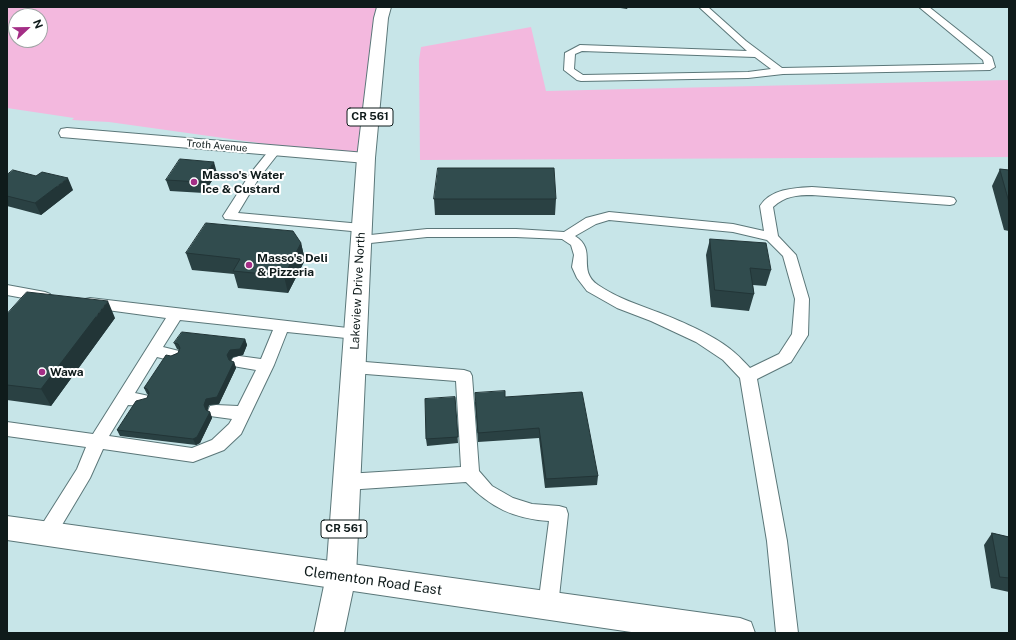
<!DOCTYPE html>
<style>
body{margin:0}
#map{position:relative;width:1016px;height:640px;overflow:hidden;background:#c7e5e8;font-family:"Public Sans",sans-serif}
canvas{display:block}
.frame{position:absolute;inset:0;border:8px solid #0f1b1b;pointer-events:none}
.north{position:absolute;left:8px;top:8px;width:40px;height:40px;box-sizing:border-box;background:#fff;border:1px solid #9fa4a4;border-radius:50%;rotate:68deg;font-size:11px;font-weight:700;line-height:16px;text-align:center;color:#0f1b1b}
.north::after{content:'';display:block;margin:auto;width:14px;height:18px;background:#a42e86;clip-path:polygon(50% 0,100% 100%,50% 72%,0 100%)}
</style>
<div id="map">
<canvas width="1016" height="640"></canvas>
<div class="frame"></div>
<div class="north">N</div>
</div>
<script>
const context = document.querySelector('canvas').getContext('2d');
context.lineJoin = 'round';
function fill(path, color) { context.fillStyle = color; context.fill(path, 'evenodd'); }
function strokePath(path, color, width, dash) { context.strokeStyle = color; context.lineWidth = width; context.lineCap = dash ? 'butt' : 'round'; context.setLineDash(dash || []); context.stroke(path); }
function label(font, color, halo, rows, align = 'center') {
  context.font = font + ' "Public Sans",sans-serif'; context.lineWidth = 4; context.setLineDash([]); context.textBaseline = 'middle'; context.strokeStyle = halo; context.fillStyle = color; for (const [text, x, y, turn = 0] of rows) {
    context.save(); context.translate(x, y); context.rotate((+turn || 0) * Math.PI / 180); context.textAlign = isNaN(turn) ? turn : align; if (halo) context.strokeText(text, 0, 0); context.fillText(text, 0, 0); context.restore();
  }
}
fill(new Path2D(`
 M7,7H390L366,158L109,122L72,120L74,118L7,108ZM16,16H40V40H16Z
 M531,27L546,91L1009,80V157L420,160L419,60L421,47Z`), '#f3b8de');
const service = new Path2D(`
 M699,7H708L746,41L782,68L984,64L983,60L919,7H929L992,57L995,67L990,70L783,74L748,78L581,81L577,80L564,70L565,53L580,45L747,51ZM582,51L755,57L771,69L748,72L583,75L574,69L575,54Z
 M275,146L279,148L281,150L259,178L238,213L362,224L367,225L369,228L367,231L362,232L225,219L223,216L250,174L271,148Z
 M812,187L950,197L954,198L956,201L954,204L950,205L812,195C797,195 785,196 773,207L778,236L796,255L809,299L808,335L791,362L757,379L787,541L798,633H776L767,541L740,378L723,360L696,342L651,321L617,308L587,291L577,278L572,267L574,255L571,245L562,239L516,237H427L361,244L356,243L354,240L356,237L361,236L427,229H516L564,232L586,218L609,212L733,224L764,231L760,206C771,189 793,188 812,187ZM609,220L733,232L767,240L783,256L795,299L792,334L779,354L750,368C745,363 740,357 735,353C716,336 683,322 660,313C639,305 617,298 598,285C576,270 598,250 575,236L596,224Z
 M7,285L45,292L50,294L52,297L50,300L45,302L7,295Z
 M90,298L356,329L361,330L364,334L361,338L356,339L287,332L274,365L241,434L224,450L193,462L103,449L90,478L53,540L46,542L39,540L36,534L77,469L86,447L7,436V422L93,434L166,318L85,307L83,303L85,299ZM180,320L273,330L261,359L239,356L233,358L231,362L233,366L256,370L238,406L216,405L210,406L208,411L210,416L232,419L229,424L212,440L192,448L109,436L128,405L143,406L149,404L151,400L149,396L135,393L157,357L173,361L179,359L181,355L179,351L163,347Z
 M353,361L464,370L470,372L472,376L479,471L492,486L513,498L532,504L559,506L566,508L568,514L558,606L555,613L548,616L541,613L538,606L549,521C514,519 490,507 466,482L346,490L340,487L337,482L340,477L346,474L461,467L456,381L353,373L347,371L345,367L347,363Z`);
const minor = new Path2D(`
 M67,128L366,153L372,154L375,158L372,162L366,163L61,137L59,133L61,129Z`);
const secondary = new Path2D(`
 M7,516L740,618L751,622L755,633H638L7,540Z`);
const primary = new Path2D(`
 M377,7H391L388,18L375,158L356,576L344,633H314L326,576L357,158L374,18Z`);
strokePath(service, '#5b7779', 2);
strokePath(minor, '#5b7779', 2);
strokePath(secondary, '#5b7779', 2);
strokePath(primary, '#5b7779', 2);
fill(service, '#fff');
fill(minor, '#fff');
fill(secondary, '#fff');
fill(primary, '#fff');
fill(new Path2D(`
 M614,7H628L627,9Z
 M1000,169L1009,170V231L1004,230L992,186Z
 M217,173L204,193L170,191L166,180Z
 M7,175L73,190L41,215L7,206Z
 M434,199H556L555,215H435Z
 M710,239L771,270L766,286L753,285L754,294L749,311L711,307L706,255Z
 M301,243L305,260L288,293L238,288L234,274L192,270L186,253Z
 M7,314L115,318L51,406L7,400Z
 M245,339L247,345L243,355L233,357L230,361L234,362L236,368L219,404L209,405L207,411L210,412L212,418L200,443L196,445L120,436L117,430L147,398L149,395L147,394L144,388L171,356L178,353L179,350L177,349L174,343Z
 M455,397L458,443L427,446L426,439Z
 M505,397L598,476L597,485L545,488L539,438L478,442L475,402Z
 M992,533L1009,537V592L991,588L984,545Z`), '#2a4143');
fill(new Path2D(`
 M214,162L217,173L204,193L200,182Z
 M68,178L73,190L41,215L35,203Z
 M301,243L305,260L288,293L284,276Z
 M108,301L115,318L51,406L41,389Z
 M245,339L247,345L243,355L233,357L230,361L227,355L230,350Z
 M234,362L236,368L219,404L209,405L207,412L204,405L206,399Z
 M210,412L212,418L200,443L196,445L193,439Z`), '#223537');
const building = new Path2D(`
 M180,159L214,162L200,182L166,180Z
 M438,168H554L556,199H434Z
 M1000,169L1009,170V202Z
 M13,170L36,176L42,172L68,178L35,203L7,196V175Z
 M206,223L293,231L301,243L284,276L233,271L240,259L186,253Z
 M710,239L766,243L771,270L750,268L754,294L715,290Z
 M27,292L108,301L41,389L7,385V314Z
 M182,332L245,339L240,349L230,350L227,355L229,360L234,362L217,397L206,399L204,405L206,410L210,412L197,437L193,439L117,430L136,401L147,398L149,393L147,389L144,388L166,355L171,356L178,353L180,348L178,344L174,343Z
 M505,391V397L582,392L598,476L546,479L539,428L478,433L475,393Z
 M455,397L458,437L426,439L425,399Z
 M992,533L1009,537V578L1000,577Z`);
fill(building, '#314c4e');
strokePath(building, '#223537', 1);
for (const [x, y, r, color] of [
 [194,182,4,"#a42e86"],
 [249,265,4,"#a42e86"],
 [42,372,4,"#a42e86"]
]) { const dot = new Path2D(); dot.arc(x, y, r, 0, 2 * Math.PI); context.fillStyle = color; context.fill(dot); strokePath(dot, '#fff', 1.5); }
label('10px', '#0f1b1b', '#fff', [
 ["Troth Avenue",217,146,5]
]);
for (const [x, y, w] of [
 [370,117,46],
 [344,529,46]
]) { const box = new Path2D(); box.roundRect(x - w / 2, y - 9, w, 18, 3); context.fillStyle = '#fff'; context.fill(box); strokePath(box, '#0f1b1b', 1); }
label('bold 11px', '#0f1b1b', null, [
 ["CR 561",370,117],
 ["CR 561",344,529]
]);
label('bold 12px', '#0f1b1b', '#fff', [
 ["Masso's Water",202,175],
 ["Ice & Custard",202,189],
 ["Masso's Deli",257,258],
 ["& Pizzeria",257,272],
 ["Wawa",50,372]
], 'left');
label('12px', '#0f1b1b', '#fff', [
 ["Lakeview Drive North",358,291,-87]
]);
label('14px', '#0f1b1b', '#fff', [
 ["Clementon Road East",373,581,8]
]);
</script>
